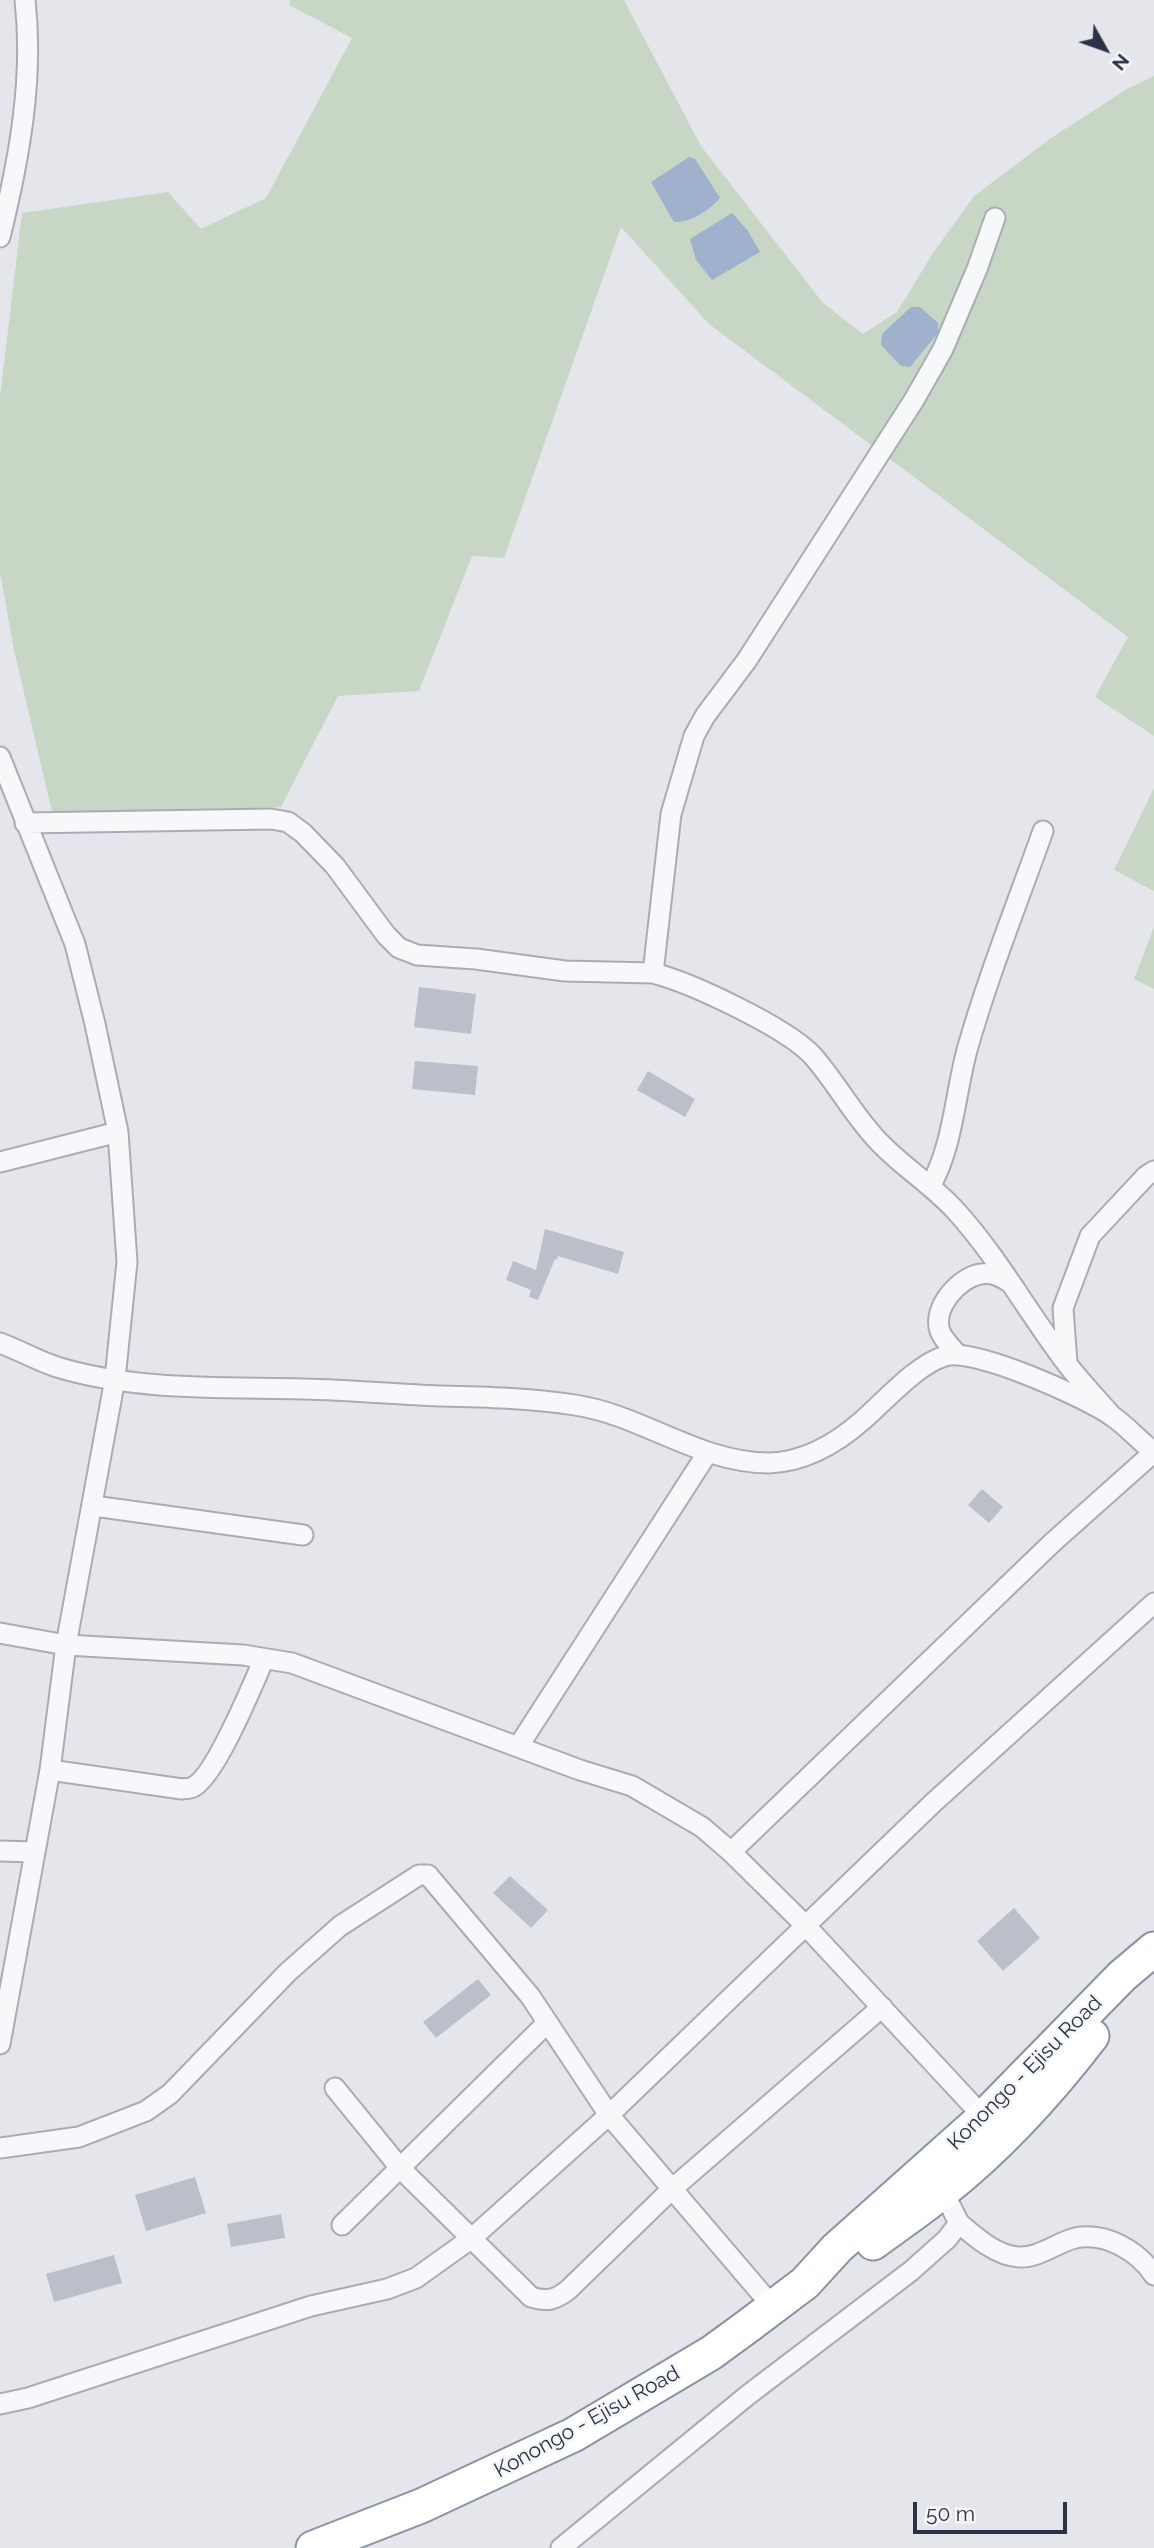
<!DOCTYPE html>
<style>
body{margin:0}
#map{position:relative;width:1154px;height:2548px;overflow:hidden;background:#e4e6ec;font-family:Raleway,sans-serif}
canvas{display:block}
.north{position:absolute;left:1070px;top:14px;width:70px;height:70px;-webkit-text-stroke:5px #f4f6f9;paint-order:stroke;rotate:130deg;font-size:19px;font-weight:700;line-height:28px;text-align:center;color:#2b3245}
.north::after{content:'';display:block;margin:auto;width:24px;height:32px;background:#2b3245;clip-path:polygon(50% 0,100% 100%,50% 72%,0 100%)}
.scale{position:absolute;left:913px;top:2502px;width:154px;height:32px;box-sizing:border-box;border:4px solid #2b3245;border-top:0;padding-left:9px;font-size:21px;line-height:24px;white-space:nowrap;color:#2b3245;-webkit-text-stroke:5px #f4f6f9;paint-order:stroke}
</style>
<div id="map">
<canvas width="1154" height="2548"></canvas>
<div class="north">N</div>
<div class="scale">50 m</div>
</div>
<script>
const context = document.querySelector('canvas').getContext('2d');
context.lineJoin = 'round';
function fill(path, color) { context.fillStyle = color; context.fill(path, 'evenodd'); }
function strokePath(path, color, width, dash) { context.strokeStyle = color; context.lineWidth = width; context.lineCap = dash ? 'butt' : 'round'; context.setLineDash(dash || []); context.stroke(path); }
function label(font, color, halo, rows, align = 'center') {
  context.font = font + ' Raleway,sans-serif'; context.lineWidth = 5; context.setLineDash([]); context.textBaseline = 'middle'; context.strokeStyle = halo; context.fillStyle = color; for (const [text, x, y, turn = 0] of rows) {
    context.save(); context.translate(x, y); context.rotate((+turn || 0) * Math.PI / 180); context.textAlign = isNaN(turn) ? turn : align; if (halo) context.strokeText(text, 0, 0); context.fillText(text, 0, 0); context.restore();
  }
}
fill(new Path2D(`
 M290,0H624L701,146L823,303L863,334L897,312L933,253L974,196L1051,138L1127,89L1154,76V736L1095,697L1128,637L709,324L621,227L504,558L472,556L419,691L338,696L281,807L53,816L14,650L0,572V397L22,213L168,192L201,229L266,198L352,38L289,5Z
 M1154,788V891L1114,870Z
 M1154,927V989L1134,979Z`), '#c8d6c5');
fill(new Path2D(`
 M689,157L695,159L720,198C710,210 690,223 674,222L651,182Z
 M732,213L748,231L760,252L712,280L696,260L690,239Z
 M911,307H920L938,323V333L910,367L901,366L881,345L882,334Z`), '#9fb1cc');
fill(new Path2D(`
 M419,987L476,994L471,1034L414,1027Z
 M415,1061L478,1066L475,1095L412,1089Z
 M648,1071L695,1099L685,1117L637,1090Z
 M545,1229L624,1252L618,1274L558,1256L557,1260L555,1259L538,1300L529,1297L531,1290L506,1280L513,1261L536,1270Z
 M982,1489L1003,1507L989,1523L968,1505Z
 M510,1876L548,1910L531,1928L493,1893Z
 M1014,1908L1040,1938L1003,1971L977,1941Z
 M478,1979L491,1995L436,2038L423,2022Z
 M195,2177L206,2213L146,2231L135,2195Z
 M281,2214L285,2238L231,2247L227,2224Z
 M114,2255L122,2283L54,2302L46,2274Z`), '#bbbfca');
const minor = new Path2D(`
 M995,218L977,269L943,349L914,400L747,660L705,716L694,736L671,814L653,973C692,983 785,1027 812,1055C837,1083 854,1117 880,1143C903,1167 932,1185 955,1210C998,1257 1028,1313 1067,1364C1081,1382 1097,1399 1112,1416
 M0,237C19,160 34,79 25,0
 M0,757L75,944L95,1024L118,1132L127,1262L115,1379L66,1645L50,1770L0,2044
 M25,823L271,819L288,822L303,833L335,866L386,935L399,948L417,955L476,959L565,971L653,973
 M0,1162L118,1132
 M931,1185C953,1145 955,1095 967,1050C988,976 1017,904 1043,831
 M0,1343C19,1350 38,1361 57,1367C135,1391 222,1387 303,1389C348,1390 394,1394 439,1396C484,1397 530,1398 575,1405C642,1415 699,1463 769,1463C805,1462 837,1443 863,1420C886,1400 916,1365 945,1356C973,1347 1085,1397 1112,1416C1127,1426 1139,1441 1154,1452
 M956,1353C951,1347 942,1338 940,1331C932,1308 959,1277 981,1274C993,1272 1001,1277 1011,1283
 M1067,1363L1063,1308L1090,1236L1146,1176L1154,1171
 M94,1506L303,1535
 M0,1633L66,1645L243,1655L292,1663L580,1770L632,1786L702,1827L731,1852L805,1925L990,2124
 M518,1747L708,1452
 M50,1770L182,1789C186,1788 190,1789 193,1787C215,1777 253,1684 264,1659
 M0,1851L34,1852
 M731,1852L1052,1543L1154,1452
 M335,2088L401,2169L531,2297C547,2302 555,2300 568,2290L672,2189L882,2007
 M0,2148L79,2137L146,2111L170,2094L288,1972L340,1926L419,1875H428L530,1996L609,2115L773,2307
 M959,2223C975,2237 997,2256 1019,2257C1039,2258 1056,2243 1075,2238C1106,2232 1138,2251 1154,2275
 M342,2225L547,2023
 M0,2404L28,2398L311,2306L387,2289L416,2278L472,2238L609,2115L933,1803L1154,1603
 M561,2548L748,2395L911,2271L947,2239L959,2223L943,2191`);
const trunk = new Path2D(`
 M873,2243C896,2226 920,2210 942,2192C998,2148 1049,2092 1092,2036
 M313,2548L421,2506L573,2435L711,2353L748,2326L805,2283L837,2248L984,2117L1122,1976L1154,1949`);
strokePath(minor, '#a9acb7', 23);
strokePath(trunk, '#8b92a3', 37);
strokePath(minor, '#f7f8fa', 19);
strokePath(trunk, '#fff', 33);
label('21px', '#2b3245', '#f4f6f9', [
 ["Konongo - Ejisu Road",1025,2073,-45],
 ["Konongo - Ejisu Road",587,2422,-29]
]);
</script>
